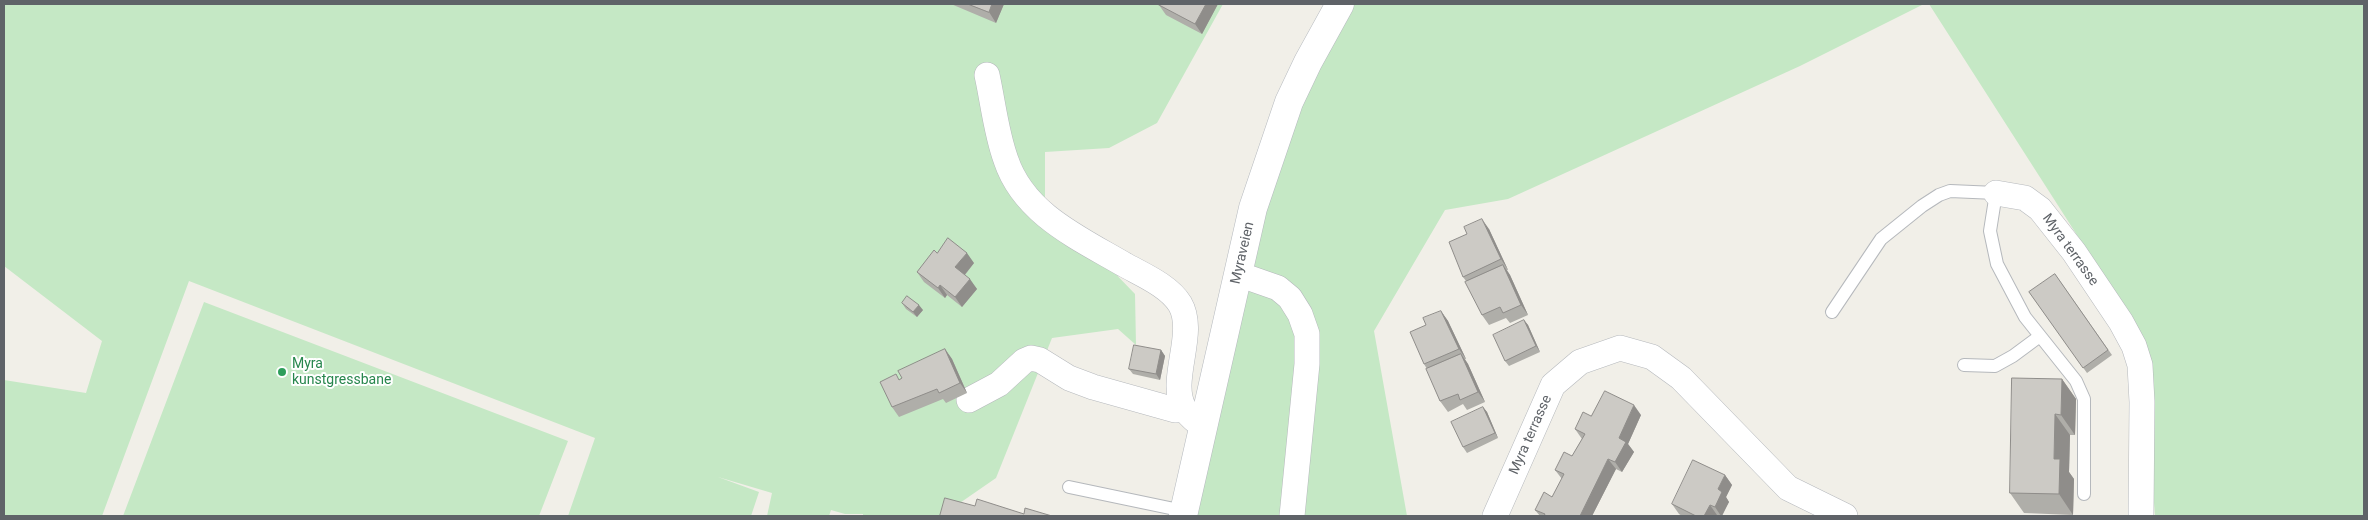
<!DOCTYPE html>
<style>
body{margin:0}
#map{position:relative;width:2368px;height:520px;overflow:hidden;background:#f1efe8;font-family:Roboto,sans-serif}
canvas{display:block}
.frame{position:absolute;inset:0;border:5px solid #5f6368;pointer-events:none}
</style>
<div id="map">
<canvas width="2368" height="520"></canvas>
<div class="frame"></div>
</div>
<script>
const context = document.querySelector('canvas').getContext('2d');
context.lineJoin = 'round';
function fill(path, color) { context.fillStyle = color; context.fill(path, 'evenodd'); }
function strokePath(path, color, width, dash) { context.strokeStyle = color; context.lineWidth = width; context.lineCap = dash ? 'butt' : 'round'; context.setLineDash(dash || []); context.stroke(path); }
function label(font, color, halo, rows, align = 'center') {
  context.font = font + ' Roboto,sans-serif'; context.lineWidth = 4; context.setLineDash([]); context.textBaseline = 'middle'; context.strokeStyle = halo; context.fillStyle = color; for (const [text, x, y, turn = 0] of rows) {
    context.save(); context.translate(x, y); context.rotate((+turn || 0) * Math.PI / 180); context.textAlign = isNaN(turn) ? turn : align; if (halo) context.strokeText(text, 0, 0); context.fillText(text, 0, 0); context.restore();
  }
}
fill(new Path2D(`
 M4,4H1223L1157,123L1109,148L1045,152V201L1135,294L1136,345L1118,329L1052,338L996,478L941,516H863V514H845L831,510L829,516H767L772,493L718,477L759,492L751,516H568L595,438L189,281L102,516H4V380L86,393L102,341L4,266Z
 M1343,4H1924L1800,66L1508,199L1445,210L1374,331L1407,516H1195L1193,403L1207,378L1242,231Z
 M1929,4H2364V516H2155L2141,335Z
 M204,302L568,441L539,516H123Z`), '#c5e8c5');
const lane = new Path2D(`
 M1832,312L1881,239L1922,206L1939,195L1950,191L1996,193L1990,231L1997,264L2025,317L2076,381L2084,399V494
 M1964,365L1995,366L2013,356L2040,336
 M1069,487L1184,511`);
const street = new Path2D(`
 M987,75C993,102 996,133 1006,160C1024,214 1079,238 1125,265C1143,275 1169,286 1180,304C1197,333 1168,381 1184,408C1188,416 1196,421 1203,427
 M1996,193L2025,198L2040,209L2074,252L2121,322L2134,346L2140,365L2142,402L2141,516
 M1238,274L1278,288L1290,298L1300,314L1307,334V364L1292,516
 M969,400L999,384L1024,361L1031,358L1040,360L1069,378L1093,387L1175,410L1184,409
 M1495,516L1553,385L1580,362L1620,348L1652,357L1681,378L1788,488L1845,516`);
const secondary = new Path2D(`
 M1183,516L1253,208L1289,102L1308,62L1340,4`);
strokePath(lane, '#b5b8bc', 14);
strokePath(street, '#b5b8bc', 26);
strokePath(secondary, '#b6babf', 29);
strokePath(lane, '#fff', 12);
strokePath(street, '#fff', 25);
strokePath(secondary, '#fff', 28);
fill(new Path2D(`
 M951,4H1004L996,23Z
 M1160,4H1218L1202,34L1166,15L1159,5Z
 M1489,229L1508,270H1507L1510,275L1528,315L1510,323L1506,318L1489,325L1482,315L1466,281L1463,277L1467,234Z
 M937,253L974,263L965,275L977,289L962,307L947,295L945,298L924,282L917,272Z
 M2055,274L2112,355L2087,373L2029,292Z
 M902,303L923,310L917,317L906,309Z
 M1441,311L1448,321L1466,359H1465L1468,364L1485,402L1467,410L1463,404L1448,412L1440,401L1427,369L1424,364Z
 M1524,320L1528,325L1540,352L1509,366L1505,361Z
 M945,349L952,359L967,393L946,403L943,399L899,417L892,407L900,379Z
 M1161,350L1165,356L1160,380L1133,374L1129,369Z
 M2062,379L2076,399L2075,435H2070L2069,472L2074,479L2073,515L2024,513L2010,493Z
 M1483,407L1487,412L1498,438L1467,453L1463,447Z
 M1641,415L1628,444L1634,452L1622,472L1616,469L1592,516H1540L1535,510L1552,497L1562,479L1555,470L1572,456L1582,439L1575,429L1591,416Z
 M1725,475L1732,485L1726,497L1729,502L1720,516L1717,515L1716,516H1682L1679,514L1672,504Z`), '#afaea9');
fill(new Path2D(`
 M992,4H1004L996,23L989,12Z
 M1206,4H1218L1202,34L1195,24Z
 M1482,219L1489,229L1508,270L1501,259Z
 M967,253L974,263L962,278L955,267Z
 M1503,265L1510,275L1528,315L1521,305Z
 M970,279L977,289L962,307L955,297Z
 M940,285L947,295L945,298L938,288Z
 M919,305L923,310L917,317L913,312Z
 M1441,311L1448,321L1466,359L1459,349Z
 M1524,320L1528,325L1540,352L1536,346Z
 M945,349L952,359L967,393L960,383Z
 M1161,350L1165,356L1160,380L1156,374Z
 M1461,354L1468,364L1485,402L1478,392Z
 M2062,379L2076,399L2075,435L2061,415Z
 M1634,405L1641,415L1628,444L1634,452L1622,472L1615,462L1619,438Z
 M1483,407L1487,412L1498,438L1495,433Z
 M2055,414L2070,435L2069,472L2074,479L2073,515L2059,494L2054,459Z
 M1608,459L1616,469L1592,516H1580Z
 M1725,475L1732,485L1726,497L1729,502L1722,516H1721L1715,507L1718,489Z
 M1710,505L1717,515L1716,516H1704Z`), '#8f8d8a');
const building = new Path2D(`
 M968,4H992L989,12Z
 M1160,4H1206L1195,24L1159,5Z
 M1482,219L1501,259L1463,277L1449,242L1467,234L1464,227Z
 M948,238L967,253L955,267L970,279L955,297L940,285L938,288L917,272L934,250L937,253Z
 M1503,265L1521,305L1503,313L1500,307L1482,315L1465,282Z
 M2055,274L2108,350L2083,368L2029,292Z
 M907,296L919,305L913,312L902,303Z
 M1441,311L1459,349L1424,364L1410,332L1426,325L1423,318Z
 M1524,320L1536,346L1505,361L1493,335Z
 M1134,345L1161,350L1156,374L1129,369Z
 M945,349L960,383L939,393L937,389L892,407L880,382L896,374L899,380L902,378L898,371Z
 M1461,354L1478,392L1460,400L1458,394L1440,401L1426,369Z
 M2012,378L2062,379L2061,415L2055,414L2054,459H2060L2059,494L2010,493Z
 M1605,391L1634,405L1619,438L1626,442L1615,462L1608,459L1580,516H1544L1545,514L1535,510L1544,492L1552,497L1564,474L1555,470L1564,452L1572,456L1585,434L1575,429L1583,412L1591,416Z
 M1483,407L1495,433L1463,447L1451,422Z
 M1693,460L1725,475L1718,489L1722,492L1715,507L1710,505L1704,516H1696L1672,504Z
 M945,498L975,506L977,499L1024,514L1025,508L1052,516H940Z`);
fill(building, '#cccac5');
strokePath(building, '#8f8d8a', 1);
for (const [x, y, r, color] of [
 [282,372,5,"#2e9e5b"]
]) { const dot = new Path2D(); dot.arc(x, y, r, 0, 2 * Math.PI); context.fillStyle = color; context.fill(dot); strokePath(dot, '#fff', 2); }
label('14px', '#5f6368', '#fff', [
 ["Myra terrasse",2070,250,54],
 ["Myraveien",1243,253,-77],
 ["Myra terrasse",1531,435,-66]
]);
label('14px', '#27864d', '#fff', [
 ["Myra",292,364],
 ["kunstgressbane",292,380]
], 'left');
</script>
